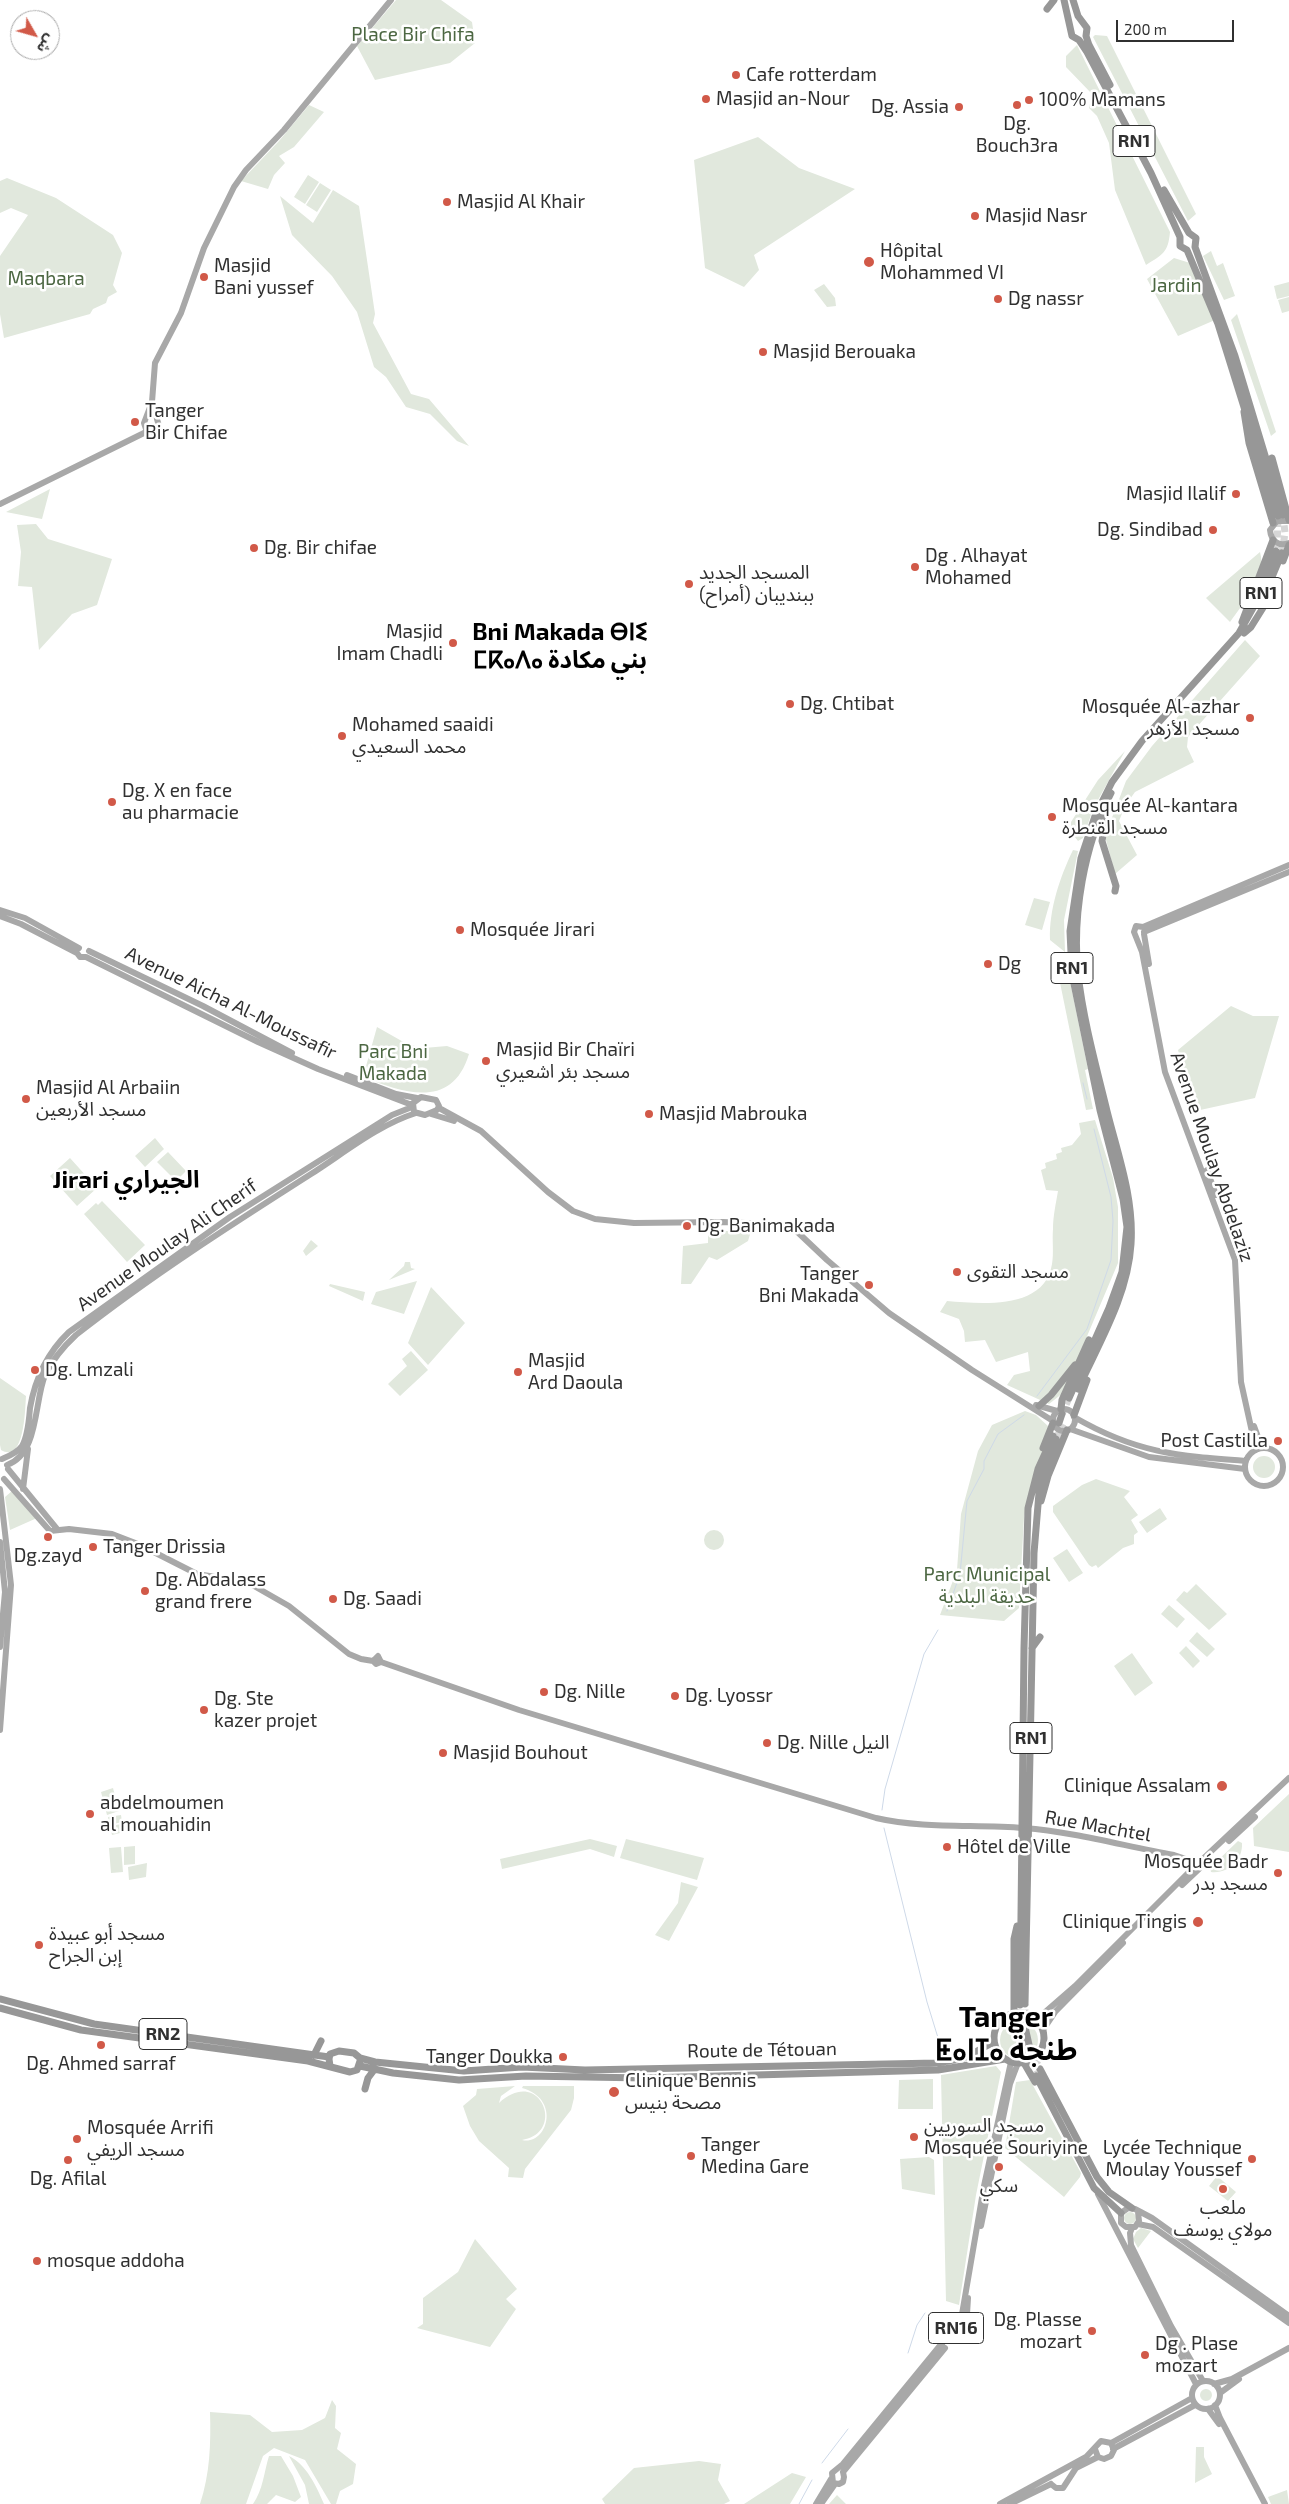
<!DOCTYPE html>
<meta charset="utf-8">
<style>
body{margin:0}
#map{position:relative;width:1289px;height:2504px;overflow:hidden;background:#fff;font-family:"Exo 2","Noto Sans Arabic",sans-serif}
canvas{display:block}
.north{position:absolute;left:10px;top:10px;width:50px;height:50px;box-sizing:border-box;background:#fff;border:1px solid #acacac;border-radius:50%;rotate:128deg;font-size:14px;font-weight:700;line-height:20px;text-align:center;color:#303030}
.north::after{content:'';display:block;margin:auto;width:18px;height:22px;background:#d15948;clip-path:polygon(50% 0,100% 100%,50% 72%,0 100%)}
.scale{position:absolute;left:1116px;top:20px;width:118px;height:22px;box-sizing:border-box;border:2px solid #303030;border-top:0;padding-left:6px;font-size:15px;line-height:18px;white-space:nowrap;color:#303030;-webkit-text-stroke:4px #fff;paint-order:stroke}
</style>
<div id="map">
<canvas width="1289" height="2504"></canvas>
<div class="north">ش</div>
<div class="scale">200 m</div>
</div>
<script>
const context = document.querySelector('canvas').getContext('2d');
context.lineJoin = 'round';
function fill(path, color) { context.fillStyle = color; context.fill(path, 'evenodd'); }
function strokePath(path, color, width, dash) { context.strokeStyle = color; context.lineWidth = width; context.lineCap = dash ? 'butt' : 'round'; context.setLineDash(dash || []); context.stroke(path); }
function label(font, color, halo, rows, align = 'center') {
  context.font = font + ' "Exo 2","Noto Sans Arabic","Noto Sans Tifinagh",sans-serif'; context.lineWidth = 5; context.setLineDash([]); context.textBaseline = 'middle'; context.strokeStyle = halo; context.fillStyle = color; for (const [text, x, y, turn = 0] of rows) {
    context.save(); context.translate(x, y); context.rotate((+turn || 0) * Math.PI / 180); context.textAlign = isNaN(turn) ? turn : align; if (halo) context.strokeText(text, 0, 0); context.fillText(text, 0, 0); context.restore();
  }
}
fill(new Path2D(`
 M396,0H441L472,22L475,43L450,63L375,80L357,46Z
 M1095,35L1107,36L1196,214L1188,221L1093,37Z
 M1077,45L1170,232C1168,253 1163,254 1146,265L1115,190L1109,143L1097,116L1089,108L1092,94L1066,67V56Z
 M309,105L324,112L294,147L279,156L285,163L274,175L268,189L241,181L279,141Z
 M758,137L799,168L855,189L754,255L759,270L744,287L705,268L694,160Z
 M308,175L319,182L305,204L294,197Z
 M7,178L56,198L113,235L122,253L113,285L117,292L108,297L106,303L93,309L90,314L4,338L0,314V256L28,215L11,208L0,213V181Z
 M320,183L331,190L317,212L306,205Z
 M333,190L359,206L375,314L373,323L411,394L429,399L469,446L457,441L430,414L406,407L386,377L374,367L357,312L332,276L292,235L280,196L313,223Z
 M1211,251L1217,266L1223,263L1235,296L1224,300L1203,256Z
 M1174,258L1190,263L1215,320L1178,336L1147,279Z
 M1289,282V296L1277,299L1274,286Z
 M824,284L835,298L836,306L827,307L814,290Z
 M1289,297V311L1282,313L1278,300Z
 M1237,314L1276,432L1271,436L1231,320Z
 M50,489L42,519L6,512Z
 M36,524L48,539L112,559L97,605L72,614L39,650L32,587L18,586L21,552L17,525Z
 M1260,552C1267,575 1243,604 1230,622L1206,598Z
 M1245,640L1260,656L1188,737L1187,747L1194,762L1135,792L1125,806L1119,821L1137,855L1115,874L1105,836L1126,781L1152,746Z
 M1125,751L1093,809L1083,838L1078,841L1071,832V822L1098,780Z
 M1073,850L1078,851L1064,920L1065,952L1050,940C1049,909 1060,877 1073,850Z
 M1034,898L1050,902L1042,930L1025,925Z
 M1065,957L1088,1069L1085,1070L1093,1109L1086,1110L1056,963L1059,959Z
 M1231,1006L1253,1016H1279L1255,1098L1191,1112L1175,1061L1180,1057L1178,1050Z
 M377,1027L407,1044L424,1048L447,1046L469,1054C452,1110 404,1093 363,1077Z
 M1095,1120L1113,1178L1118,1207V1263L1063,1393L1049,1404L1007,1385L1014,1375L1030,1371L1028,1352L996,1362L985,1340L965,1342L964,1331L959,1319L940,1312L947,1301C982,1304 1045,1310 1052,1264C1054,1253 1052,1240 1053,1229C1053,1216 1056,1203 1058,1191L1046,1190L1041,1170L1046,1168L1045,1163L1057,1159L1056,1154L1062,1152L1061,1148L1072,1145L1081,1134L1079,1123Z
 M155,1138L164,1149L145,1167L135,1156Z
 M168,1152L186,1171L176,1181L157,1162Z
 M70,1158L97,1188L77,1206L50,1176Z
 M102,1201L145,1245L127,1262L84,1214L96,1203L98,1205Z
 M708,1231H751L748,1241L717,1260L709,1257L691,1284H681L683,1246L708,1243Z
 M311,1240L318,1246L306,1256L303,1251Z
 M405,1262H410L411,1268L415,1269L389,1280L404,1266Z
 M417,1281L404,1314L371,1304L376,1292Z
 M330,1284L365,1292L363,1301L329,1286Z
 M431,1287L465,1323L428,1365L408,1343Z
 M411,1351L428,1370L400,1396L388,1384L407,1366L402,1359Z
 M0,1378L26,1396C25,1408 25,1464 1,1450L0,1445Z
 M1025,1411L1036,1415L1048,1426V1434L1033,1480L1024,1517L1019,1608L1004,1621L940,1615L957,1570L961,1514L978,1451L992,1425Z
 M1253 1467a11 11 0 1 1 22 0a11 11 0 1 1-22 0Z
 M1096,1479L1130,1491L1124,1497L1138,1515L1131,1520L1138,1532L1134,1535V1544L1123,1548L1098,1568L1096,1565L1092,1567L1089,1565L1053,1512V1506L1082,1485Z
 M12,1491L37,1518L10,1530L5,1497Z
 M1160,1508L1167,1519L1147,1533L1139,1522Z
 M704 1540a10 10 0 1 1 20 0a10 10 0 1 1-20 0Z
 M1067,1549L1083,1573L1069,1582L1053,1558Z
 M1196,1584L1227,1614L1209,1630L1176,1600L1184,1591L1187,1593Z
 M1169,1605L1185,1619L1177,1628L1161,1614Z
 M1197,1632L1215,1649L1207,1657L1189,1641Z
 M1186,1646L1200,1661L1193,1668L1179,1653Z
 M1132,1653L1153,1683L1135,1696L1114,1666Z
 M113,1788L119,1811L107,1815L101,1792Z
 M1289,1794V1852L1254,1846L1253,1828Z
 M121,1815L122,1822L109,1825L108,1817Z
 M122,1824L124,1832L112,1835L110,1826Z
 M590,1839L617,1846L614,1857L590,1849L502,1869L500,1859Z
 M626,1839L704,1858L697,1880L620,1858Z
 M1238,1841L1242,1843C1243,1860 1229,1874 1211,1872L1210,1868Z
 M135,1846V1864L124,1865V1847Z
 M121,1847L123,1872L111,1873L109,1848Z
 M147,1863L146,1877L129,1880L128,1867Z
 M681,1882L698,1887L669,1941L655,1935L678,1903Z
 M1000 2040a19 19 0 1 1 38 0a19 19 0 1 1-38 0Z
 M996,2066L1001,2072L976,2195L959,2305L946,2301L941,2075Z
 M933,2079V2109H898L899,2080Z
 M1030,2080L1081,2173L1080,2177L1064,2197L1005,2148L1016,2082Z
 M515,2086L501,2096L499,2103C540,2065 567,2133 522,2140C547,2146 562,2099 522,2088L523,2086H574V2098L571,2110L525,2169L523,2178L508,2177L509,2168L479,2141L470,2126L463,2106L476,2095L477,2089Z
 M929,2157L934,2160L935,2195L902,2189L900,2159Z
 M1217,2176L1236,2192L1228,2201L1209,2186Z
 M1124 2218a6 6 0 1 1 12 0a6 6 0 1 1-12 0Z
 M1141,2228L1151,2231L1138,2248L1133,2239L1136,2232Z
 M475,2239L517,2289L506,2299L516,2309L490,2347L417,2328L423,2324V2298L458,2272Z
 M1200 2395a6 6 0 1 1 12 0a6 6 0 1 1-12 0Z
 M332,2400L336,2406L335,2428L341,2433L337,2449L356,2464L353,2484L340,2491L336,2504H331L305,2460L274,2448L263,2456L246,2504H200C210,2474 211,2443 210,2412L250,2415L272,2432L302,2430L325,2418Z
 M1196,2447H1204V2457L1212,2474L1195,2483Z
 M269,2456H281L293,2476L301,2497L295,2502L276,2495L267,2504H253C263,2490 264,2472 269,2456Z
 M289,2456C306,2464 317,2487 324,2504H309L305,2485Z
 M699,2461L721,2464L718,2480L730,2501L724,2504H605L602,2499L634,2468Z
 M792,2473L806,2477L790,2504H744Z
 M1287,2490L1289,2504H1271L1268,2497Z
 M837,2495L846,2504H829Z`), '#e1e8dd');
strokePath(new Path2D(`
 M1083,1083L1087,1099
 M1037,1396L1087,1329L1111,1260L1113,1221L1111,1197L1094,1129
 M947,1611L960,1574L967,1501L984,1469V1461L998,1434L1024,1415
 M882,1810L885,1789L924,1654L938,1630
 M884,1828L927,2002L939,2041
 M908,2353L917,2325L925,2313
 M822,2463L848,2429
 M799,2504L812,2480`), '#ced9e8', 1);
strokePath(new Path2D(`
 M1277,548L1278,517
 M1282,553L1285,533L1283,515
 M1062,1414L1069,1398
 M1057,1437L1063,1424
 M1025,2027V2004
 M1018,2028L1020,2005
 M1030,2049L1040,2069
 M1024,2053L1036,2076`), '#d6d6d6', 7, [7, 3.5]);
strokePath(new Path2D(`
 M152,402L144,423L146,429L151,432L159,426L152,402L155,363L181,313L204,248L234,187L246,170L284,130L391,0
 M0,504L148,431
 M1289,521H1277L1270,530C1271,541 1279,547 1289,543
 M0,910L25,918L79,948
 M0,916L21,924L77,953L80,957H86L258,1042L318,1069L412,1105
 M1143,927L1136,926L1134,932L1142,952L1165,1072L1235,1260L1241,1382L1256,1450
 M1143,927L1289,865
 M1144,932L1289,872
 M1144,934L1149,964
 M89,951L203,1006L292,1053
 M347,1075L396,1094L417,1098
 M421,1097L436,1100L439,1106L437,1110L425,1115L414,1112L413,1103Z
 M439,1108L481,1131L548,1192L573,1211L595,1219L634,1223L723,1222L790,1225L827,1260L889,1313L972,1370L1053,1421
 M431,1114L454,1121
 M1207,1170L1216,1195
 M1036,1405L1057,1411
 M1053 1420a11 11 0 1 1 22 0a11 11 0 1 1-22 0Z
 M1074,1417C1136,1453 1177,1456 1246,1461
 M1254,1426L1262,1448
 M1070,1429L1149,1457L1245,1469
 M1245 1467a19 19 0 1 1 38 0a19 19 0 1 1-38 0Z
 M2,1459C9,1456 17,1453 22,1446C28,1436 29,1420 30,1408C35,1379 47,1353 69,1332L230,1217L392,1115L412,1107
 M7,1465C39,1454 34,1402 45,1375C53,1359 63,1347 76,1335C151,1276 231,1225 311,1174C344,1153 378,1125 416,1113
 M8,1469L57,1529
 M4,1479L50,1531L69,1529L112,1534L138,1544L197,1574L247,1582L289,1606L349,1654L361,1659L373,1661L376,1664L381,1662L519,1710L876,1818C924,1829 974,1824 1024,1828C1074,1832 1124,1846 1174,1855L1192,1861L1200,1867
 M0,1489L11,1585L0,1730
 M23,1489L28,1449
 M0,1542L5,1592L0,1647
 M373,1661L378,1656L381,1662
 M1229,1841L1255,1817
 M1182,1885L1200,1868
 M1036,2020L1075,1986L1188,1873L1289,1778
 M1043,2030L1055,2012L1123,1943
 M1098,2194L1196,2384
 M1138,2212L1139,2221L1135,2227H1126L1121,2223V2213L1128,2208L1135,2209L1152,2218L1289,2316
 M1138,2224L1153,2227L1289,2323
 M981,2226L1010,2084L1018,2063
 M1132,2228L1130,2233L1131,2245L1171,2326L1203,2381
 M961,2326L967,2314L968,2298
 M1192 2395a14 14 0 1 1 28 0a14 14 0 1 1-28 0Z
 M1214,2384L1232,2379L1289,2348
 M1220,2393L1239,2379
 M1215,2405L1220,2418L1265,2504
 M1208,2409L1219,2424
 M1111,2443L1192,2398
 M1113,2449L1195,2405
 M843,2472L844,2477L843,2482L839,2484L833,2483L832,2473L843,2464L961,2320L984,2186L1011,2062
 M843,2472L945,2348
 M1051,2484L1056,2488H1063L1076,2468L1098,2457
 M816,2504L831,2479
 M821,2504L835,2484
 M1000,2504L1086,2457L1101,2441L1111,2443L1114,2450L1111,2456L1104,2459L1098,2457L1095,2449
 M1010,2504L1051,2484`), '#a8a8a8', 6);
strokePath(new Path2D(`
 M1064,0L1072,36L1079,40L1087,52L1151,173L1180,237V246L1187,250L1218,324L1278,516
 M1073,0L1078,16L1087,28L1086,36L1089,45L1110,85
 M1047,9L1054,0
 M1164,190L1189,233L1196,238L1195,247L1235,356L1283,515
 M1244,412L1249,443L1273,523
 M1272,458L1289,520
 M1283,561L1289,545
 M1260,606L1282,553
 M1242,622L1273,540
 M1244,633L1251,627L1266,603
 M1108,804L1102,841L1116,886L1115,891
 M1078,1389C1099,1343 1128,1295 1131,1244C1134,1198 1118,1155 1107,1111C1096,1066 1083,1019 1078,974C1072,915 1084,846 1111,793
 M1069,1398L1109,1308L1122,1272L1127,1227L1123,1199L1100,1110L1072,974L1070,931L1081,858L1095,816L1112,782L1142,741L1239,633L1258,599L1276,551
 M1039,1406L1051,1395L1075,1365
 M1061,1409L1062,1400L1089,1340
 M1074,1415L1087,1380
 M1059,1423L1062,1414
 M1043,1448L1053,1423
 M1041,1501L1048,1476L1067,1430
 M1032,1648L1040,1637
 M0,1999L94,2024L329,2057
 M1025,2004L1034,1553L1040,1481L1056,1439
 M1020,2005L1024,1648L1028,1508L1038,1469L1053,1436
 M0,2008L81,2030L308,2061L350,2072L357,2070L360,2061
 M994 2038a25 25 0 1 1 50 0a25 25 0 1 1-50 0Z
 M1014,2013V1939L1017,1926
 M1025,2027L1030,2049
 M1018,2028L1024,2053
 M314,2055L321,2041
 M1024,2063L1035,2082
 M330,2066L329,2059L330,2054L339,2051L354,2053L360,2058L375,2062L464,2071L522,2067L585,2070L937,2063L964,2058L994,2042
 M360,2066L393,2073L459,2080L526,2076L645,2078L938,2070L1005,2059
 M1040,2069L1097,2177L1109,2192L1132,2208
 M1036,2076L1094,2188L1121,2213
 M365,2089L368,2078L374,2070`), '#979797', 7);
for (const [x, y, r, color] of [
 [736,75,5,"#d15948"],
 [706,99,5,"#d15948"],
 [1029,100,5,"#d15948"],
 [1017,105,5,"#d15948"],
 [959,107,5,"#d15948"],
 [447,202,5,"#d15948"],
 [975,216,5,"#d15948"],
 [869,262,6,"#d15948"],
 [204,277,5,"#d15948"],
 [998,299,5,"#d15948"],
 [763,352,5,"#d15948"],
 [135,422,5,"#d15948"],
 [1236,494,5,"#d15948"],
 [1213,530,5,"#d15948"],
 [254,548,5,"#d15948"],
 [915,567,5,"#d15948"],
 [689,584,5,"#d15948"],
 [453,643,5,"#d15948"],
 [790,704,5,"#d15948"],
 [1250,718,5,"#d15948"],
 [342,736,5,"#d15948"],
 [112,802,5,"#d15948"],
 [1052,817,5,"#d15948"],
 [460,930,5,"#d15948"],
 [988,964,5,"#d15948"],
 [486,1061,5,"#d15948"],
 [26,1099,5,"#d15948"],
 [649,1114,5,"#d15948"],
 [687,1226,5,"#d15948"],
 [957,1272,5,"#d15948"],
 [869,1285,5,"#d15948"],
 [35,1370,5,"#d15948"],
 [518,1372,5,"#d15948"],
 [1278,1441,5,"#d15948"],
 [48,1537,5,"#d15948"],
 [93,1547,5,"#d15948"],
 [145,1591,5,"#d15948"],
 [333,1599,5,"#d15948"],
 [544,1692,5,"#d15948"],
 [675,1696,5,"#d15948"],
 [204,1710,5,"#d15948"],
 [767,1743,5,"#d15948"],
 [443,1753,5,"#d15948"],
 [1222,1786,6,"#d15948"],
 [90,1814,5,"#d15948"],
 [947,1847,5,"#d15948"],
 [1278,1873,5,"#d15948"],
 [1198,1922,6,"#d15948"],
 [39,1945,5,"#d15948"],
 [101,2045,5,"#d15948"],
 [563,2057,5,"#d15948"],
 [614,2092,6,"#d15948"],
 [914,2137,5,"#d15948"],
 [77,2139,5,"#d15948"],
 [691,2156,5,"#d15948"],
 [1252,2159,5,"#d15948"],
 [68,2160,5,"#d15948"],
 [999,2167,5,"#d15948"],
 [1223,2189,5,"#d15948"],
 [37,2261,5,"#d15948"],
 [1092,2331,5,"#d15948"],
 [1145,2355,5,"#d15948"]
]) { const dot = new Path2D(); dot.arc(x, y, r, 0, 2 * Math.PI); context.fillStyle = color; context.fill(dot); strokePath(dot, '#fff', 2); }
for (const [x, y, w] of [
 [1134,141,42],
 [1261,593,42],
 [1072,968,42],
 [1031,1738,42],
 [163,2034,48],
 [956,2328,55]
]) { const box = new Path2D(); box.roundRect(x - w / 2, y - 15.5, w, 31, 4); context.fillStyle = '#fff'; context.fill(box); strokePath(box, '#303030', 1); }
label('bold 18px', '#303030', null, [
 ["RN1",1134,141],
 ["RN1",1261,593],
 ["RN1",1072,968],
 ["RN1",1031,1738],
 ["RN2",163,2034],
 ["RN16",956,2328]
]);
label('19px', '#4c6742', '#fff', [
 ["Place Bir Chifa",413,35],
 ["Maqbara",46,279],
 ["Jardin",1176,286],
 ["Parc Bni",393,1052],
 ["Makada",393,1074],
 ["Parc Municipal",987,1575],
 ["حديقة البلدية",987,1597]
]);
label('19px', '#303030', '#fff', [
 ["Cafe rotterdam",746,75],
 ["Masjid an-Nour",716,99],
 ["100% Mamans",1039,100],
 ["Dg. Assia",949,107,"right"],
 ["Dg.",1017,124,"center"],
 ["Bouch3ra",1017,146,"center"],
 ["Masjid Al Khair",457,202],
 ["Masjid Nasr",985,216],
 ["Hôpital",880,251],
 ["Mohammed VI",880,273],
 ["Masjid",214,266],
 ["Bani yussef",214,288],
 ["Dg nassr",1008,299],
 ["Masjid Berouaka",773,352],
 ["Tanger",145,411],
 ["Bir Chifae",145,433],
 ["Masjid Ilalif",1226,494,"right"],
 ["Dg. Sindibad",1203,530,"right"],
 ["Dg. Bir chifae",264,548],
 ["Dg . Alhayat",925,556],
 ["Mohamed",925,578],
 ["المسجد الجديد",699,573],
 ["(أمراح) ببنديبان",699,595],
 ["Masjid",443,632,"right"],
 ["Imam Chadli",443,654,"right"],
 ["Dg. Chtibat",800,704],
 ["Mosquée Al-azhar",1240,707,"right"],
 ["مسجد الأزهر",1240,729,"right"],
 ["Mohamed saaidi",352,725],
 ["محمد السعيدي",352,747],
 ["Dg. X en face",122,791],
 ["au pharmacie",122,813],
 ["Mosquée Al-kantara",1062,806],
 ["مسجد القنطرة",1062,828],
 ["Mosquée Jirari",470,930],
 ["Dg",998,964],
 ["Masjid Bir Chaïri",496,1050],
 ["مسجد بئر اشعيري",496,1072],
 ["Masjid Al Arbaiin",36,1088],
 ["مسجد الأربعين",36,1110],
 ["Masjid Mabrouka",659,1114],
 ["Dg. Banimakada",697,1226],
 ["مسجد التقوى",967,1272],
 ["Tanger",859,1274,"right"],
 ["Bni Makada",859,1296,"right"],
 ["Masjid",528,1361],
 ["Ard Daoula",528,1383],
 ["Dg. Lmzali",45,1370],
 ["Post Castilla",1268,1441,"right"],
 ["Tanger Drissia",103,1547],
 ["Dg.zayd",48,1556,"center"],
 ["Dg. Abdalass",155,1580],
 ["grand frere",155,1602],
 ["Dg. Saadi",343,1599],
 ["Dg. Nille",554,1692],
 ["Dg. Lyossr",685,1696],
 ["Dg. Ste",214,1699],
 ["kazer projet",214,1721],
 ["Dg. Nille النيل",777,1743],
 ["Masjid Bouhout",453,1753],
 ["Clinique Assalam",1211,1786,"right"],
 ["abdelmoumen",100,1803],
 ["al mouahidin",100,1825],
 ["Hôtel de Ville",957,1847],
 ["Mosquée Badr",1268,1862,"right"],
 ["مسجد بدر",1268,1884,"right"],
 ["Clinique Tingis",1187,1922,"right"],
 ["مسجد أبو عبيدة",49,1934],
 ["إبن الجراح",49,1956],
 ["Tanger Doukka",553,2057,"right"],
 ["Dg. Ahmed sarraf",101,2064,"center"],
 ["Clinique Bennis",625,2081],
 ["مصحة بنيس",625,2103],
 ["مسجد السوريين",924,2126],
 ["Mosquée Souriyine",924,2148],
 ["Mosquée Arrifi",87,2128],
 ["مسجد الريفي",87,2150],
 ["Tanger",701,2145],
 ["Medina Gare",701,2167],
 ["Lycée Technique",1242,2148,"right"],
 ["Moulay Youssef",1242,2170,"right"],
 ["Dg. Afilal",68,2179,"center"],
 ["سكي",999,2186,"center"],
 ["ملعب",1223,2208,"center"],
 ["مولاي يوسف",1223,2230,"center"],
 ["mosque addoha",47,2261],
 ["Dg. Plasse",1082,2320,"right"],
 ["mozart",1082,2342,"right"],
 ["Dg . Plase",1155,2344],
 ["mozart",1155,2366]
], 'left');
label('19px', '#303030', '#fff', [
 ["Avenue Aicha Al-Moussafir",231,1003,26],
 ["Avenue Moulay Abdelaziz",1212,1157,71],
 ["Avenue Moulay Ali Cherif",167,1245,-35],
 ["Rue Machtel",1098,1826,10],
 ["Route de Tétouan",762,2050,-1]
]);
label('bold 24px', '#000', '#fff', [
 ["Bni Makada ⴱⵏⵉ",560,632],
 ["ⵎⴽⴰⴷⴰ بني مكادة",560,660],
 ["Jirari الجيراري",126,1180]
]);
label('bold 29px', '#000', '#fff', [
 ["Tanger",1006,2017],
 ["ⵟⴰⵏⵊⴰ طنجة",1006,2050]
]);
</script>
